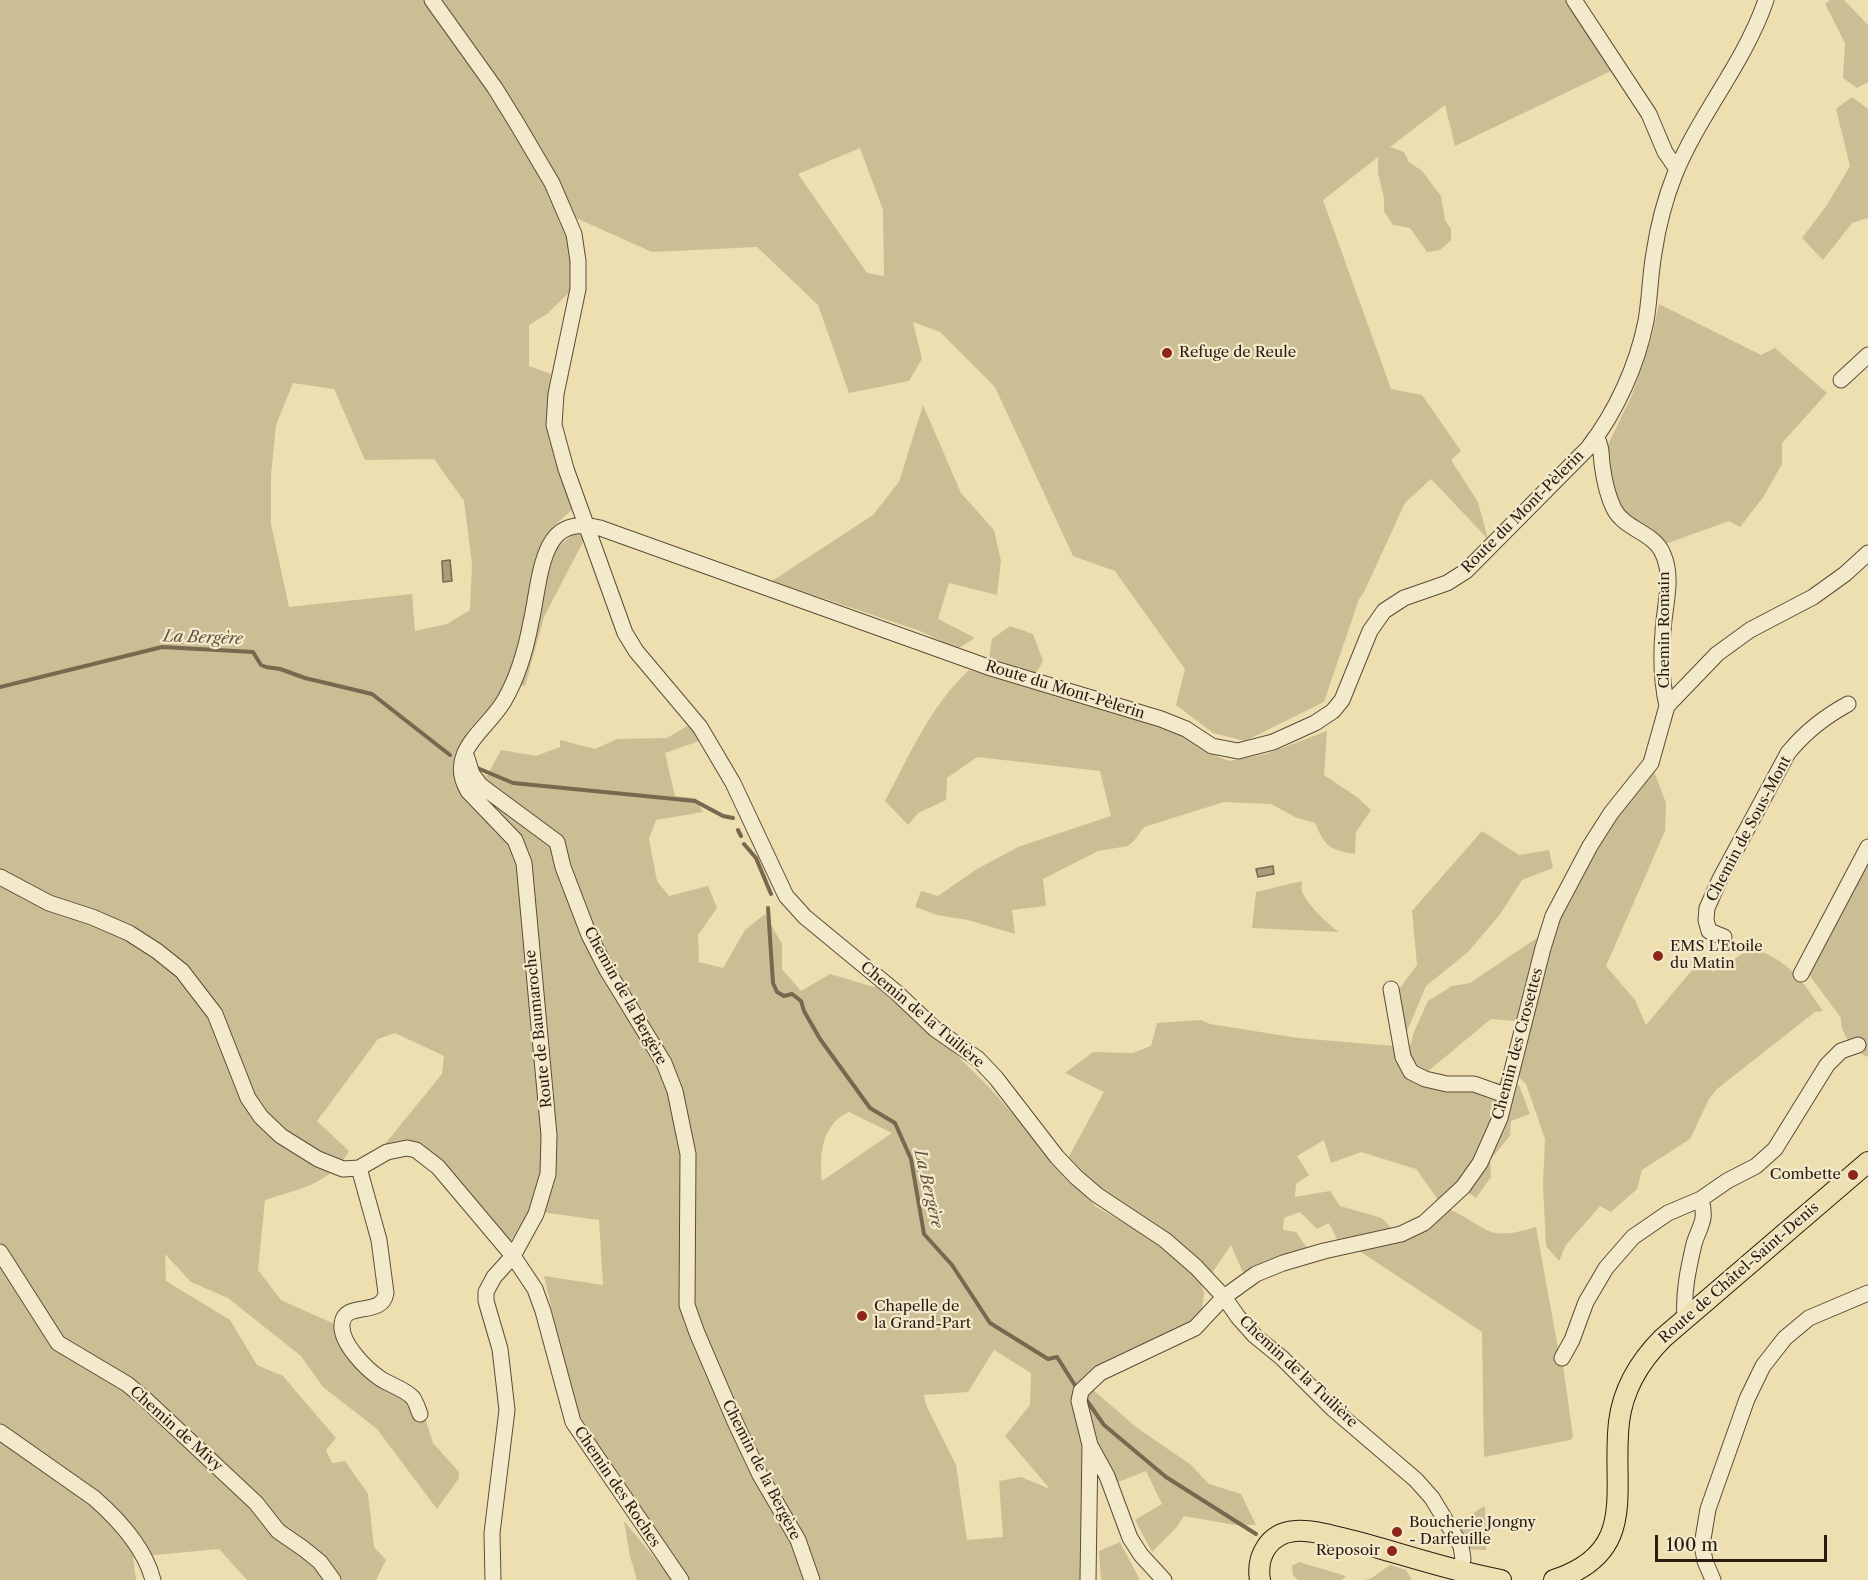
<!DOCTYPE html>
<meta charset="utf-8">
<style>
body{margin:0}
#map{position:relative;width:1868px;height:1580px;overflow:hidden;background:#eddfaf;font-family:"Libre Caslon Text",serif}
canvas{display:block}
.scale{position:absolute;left:1655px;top:1535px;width:172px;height:27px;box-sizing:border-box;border:3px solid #2c1b12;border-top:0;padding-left:8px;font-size:18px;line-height:21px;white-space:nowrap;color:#2c1b12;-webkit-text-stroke:4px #f3eacb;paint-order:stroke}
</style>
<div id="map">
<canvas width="1868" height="1580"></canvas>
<div class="scale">100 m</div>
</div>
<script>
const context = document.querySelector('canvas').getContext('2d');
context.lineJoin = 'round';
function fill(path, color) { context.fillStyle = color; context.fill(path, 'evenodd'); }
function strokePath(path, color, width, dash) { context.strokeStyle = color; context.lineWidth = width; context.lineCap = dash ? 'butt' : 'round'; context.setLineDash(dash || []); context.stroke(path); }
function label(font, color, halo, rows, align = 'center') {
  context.font = font + ' "Libre Caslon Text",serif'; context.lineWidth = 4.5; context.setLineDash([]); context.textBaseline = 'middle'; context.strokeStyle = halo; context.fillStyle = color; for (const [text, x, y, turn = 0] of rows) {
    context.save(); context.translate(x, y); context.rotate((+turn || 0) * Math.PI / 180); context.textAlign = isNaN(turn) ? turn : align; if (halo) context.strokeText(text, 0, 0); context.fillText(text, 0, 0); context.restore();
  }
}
fill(new Path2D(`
 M0,0H1571L1612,66L1611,71L1455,146L1445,105L1390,147L1404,152L1409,162L1422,171L1441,196L1445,220L1451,229V240L1440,250L1427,252L1410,228L1393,225L1384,211V198L1378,173V157L1323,200L1391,389L1422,395L1461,451L1451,460L1478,502L1488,539L1431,479L1405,503L1363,594L1359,599L1324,702L1245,741L1213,733L1176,705L1185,669L1115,571L1073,556L995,387L940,332L913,322L922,359L909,381L849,393L818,305L757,247L652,252L576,218L575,225L586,276L547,314L529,325V366L551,374L548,393L554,448L575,507L555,525L535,558L546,557L577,531L585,538L544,617L525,686L506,683L498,701L460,760L487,776L501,750L536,756L560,747V740L595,749L617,739L667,738L692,723L702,740L665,753L675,796L695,798L703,812L656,820L649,839L657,881L669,896L708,886L717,908L698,935L699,962L723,968L745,930L765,914L782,944V969L801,991L830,974L874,987L877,985L934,1033L987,1085L1096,1207L1164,1245L1200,1279L1204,1293L1202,1309L1191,1324L1080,1387L1084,1580H687L595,1446L573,1401L544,1276L603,1285L599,1220L541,1212L539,1179L527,1215L503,1253L424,1162L403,1152L376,1155L442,1074L444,1056L395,1033L378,1039L317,1121L349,1151C331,1184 299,1189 265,1200L258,1270L281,1300L341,1327L354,1353L417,1391L433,1443L459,1472V1478L437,1509L377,1429L323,1387L301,1356L228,1298L191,1282L165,1254L166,1281L230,1320L257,1365L283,1376L336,1438L326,1450L332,1463L345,1461L368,1494L374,1547L386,1560L376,1580H247L219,1549L133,1557L136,1580H0ZM860,148L883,210L884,276L867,273L798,174ZM293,383L334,389L365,460L434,459L464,501L472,564L470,610L447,624L415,631L412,594L289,607L271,524V474L276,425ZM849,1112L892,1133L822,1181C819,1154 822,1124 849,1112ZM994,1350L1031,1373L1030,1405L1005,1436L1050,1489L1021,1477L999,1481L1003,1537L967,1540L956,1465L926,1405L924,1395L968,1392Z
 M1830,0H1844L1868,25V82L1857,88L1843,78L1845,43L1825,4Z
 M1852,97L1868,109V218L1852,223L1823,260L1802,238L1827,205L1850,166L1836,109Z
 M1659,304L1761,355L1775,348L1827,393L1782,443V464L1764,496L1740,527L1729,521L1668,543L1633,524L1611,492L1605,451L1632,395L1651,340Z
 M923,405L961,493L994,530L1001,561L997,595L949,583L938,619L975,638L957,649L920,631L772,581L873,515L899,482Z
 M1010,626L1033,634L1043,661L1036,673L989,660L992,639Z
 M969,670L1041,689L1164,725L1185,735L1204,751L1229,761L1266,754L1327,731L1324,775L1357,797L1371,810L1356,832L1355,854C1330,850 1325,847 1315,823L1297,818L1271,804L1224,802L1144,827L1134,841L1128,846L1098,851L1043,879L1046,906L1012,910L1015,934L968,920L937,915L915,907L921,891L938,896L977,869L1018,847L1111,816L1100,771L977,757L947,778L946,800L918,813L908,825L885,801C909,756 931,705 969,670Z
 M1654,771L1666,803L1665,831L1606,966L1635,1000L1646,1025L1703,957L1713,972L1752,948C1791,962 1800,978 1823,1011L1815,1012L1717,1089L1709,1099L1690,1139L1642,1170L1637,1189L1611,1212L1600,1206L1566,1245L1559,1261L1546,1246L1543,1185L1545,1139L1526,1084L1516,1074L1558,923L1600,838Z
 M1482,831L1519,855L1549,850L1553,868L1522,880L1501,913L1468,952L1426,986L1405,1036L1394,996L1417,965L1412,911Z
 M1868,857V1057C1855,1053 1839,1032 1841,1018L1810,976V966Z
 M1302,881C1302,885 1301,888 1302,891C1306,904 1329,925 1339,932L1252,928L1256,892Z
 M1537,938L1516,1021L1491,1019L1427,1072L1413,1068L1407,1057L1414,1032L1428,1001L1452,986L1470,983Z
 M1201,1020L1210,1024L1298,1038L1393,1046L1402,1067L1425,1087L1485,1081L1519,1085L1530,1114L1511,1121L1510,1136L1490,1160L1491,1177L1476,1198L1459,1186L1439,1201L1416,1169L1361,1152L1331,1163L1324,1140L1297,1156L1309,1175L1296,1184L1295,1197L1330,1191L1340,1206L1382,1218L1391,1228L1339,1243L1329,1223L1317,1229L1300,1212L1284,1218L1283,1230L1296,1232L1307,1248L1244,1275L1231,1245L1212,1273L1176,1241L1087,1182L1067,1160L1104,1092L1065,1073L1093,1052L1133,1053L1151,1046L1157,1023Z
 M1446,1208C1462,1214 1474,1224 1489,1231C1502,1237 1523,1231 1536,1227L1559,1354H1552L1562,1358L1573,1437L1570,1440L1484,1457L1482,1332L1355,1248Z
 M1091,1388L1136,1427L1191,1465L1209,1484L1241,1494L1256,1525H1235L1184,1516L1176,1528L1152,1552L1135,1520L1162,1504L1146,1471L1116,1483L1095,1444L1084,1401Z
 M1485,1506L1486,1550L1465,1549L1460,1531C1466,1519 1473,1512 1485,1506Z
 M624,1521L673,1580H637L630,1556Z
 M1120,1542L1140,1580H1101L1099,1551Z
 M1299,1562L1346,1576L1342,1580H1298L1293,1575L1292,1566Z
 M1390,1565L1406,1570L1412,1580H1364L1372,1578Z`), '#ccbe94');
const water = new Path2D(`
 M450,560L452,581L443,582L442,561Z
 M1273,866L1274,874L1258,877L1256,869Z`);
fill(water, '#ab9c7a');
strokePath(water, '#786850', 1.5);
strokePath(new Path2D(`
 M0,687L162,647L253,652L261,665L266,667L280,669L305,678L372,694L450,755
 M475,767L513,783L695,801L723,816L733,818
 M738,830L741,836
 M744,844L756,858L771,894
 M768,908L773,983L777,992L784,996L792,994L801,1001L804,1011L820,1039L870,1108L895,1123L911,1159L924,1234L952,1265L990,1323L1048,1359L1057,1357L1078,1390
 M1085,1398L1104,1425L1166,1477L1256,1534`), '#786850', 4);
const minor = new Path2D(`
 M432,0L495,88L516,122L552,183L574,234L578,261V289L556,394L554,425L566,469L625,633L636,651L700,727L733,783L786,896L805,917L896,992L935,1029L978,1059L996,1078L1057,1157L1076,1177L1097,1195L1165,1240L1196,1267L1224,1297L1238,1317L1255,1336L1282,1358L1332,1408L1416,1480L1432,1498L1461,1546L1463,1559L1459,1570
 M1574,0L1649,114L1665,152L1674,165L1678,167
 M1841,380L1868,355
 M1596,437C1602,446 1601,455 1602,464C1604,479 1607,495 1614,509C1625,530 1654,532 1663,554C1674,578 1664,607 1663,632C1661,655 1662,684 1667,706
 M467,758L472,774L480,785L557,842L563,867L589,935L607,970L664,1063L675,1091L688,1154L687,1305L697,1333L736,1424L760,1475L798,1540L812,1580
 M0,877L49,903L92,917L129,933L157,951L182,971L215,1014L248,1098L261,1117L281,1136L318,1159L343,1169L359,1168L387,1152L407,1148L416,1150L438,1167L513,1256L535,1289L543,1311L573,1422L681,1580
 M1724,937L1709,931L1706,920L1707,908L1720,879L1788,753C1805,732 1824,717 1848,704
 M1801,974L1868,847
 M1391,989L1403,1057L1411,1072L1425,1079L1447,1084H1474L1505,1095
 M359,1168L379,1240L386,1293C382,1318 344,1300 342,1324C340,1343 366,1369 381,1379C390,1385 405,1389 413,1398C416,1402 418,1409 420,1414
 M0,1252L58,1343L127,1384L145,1399L256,1503L278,1531L304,1549L320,1562L333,1580
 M1685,1319C1683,1293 1688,1270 1694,1244C1700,1224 1707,1222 1701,1199
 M1562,1358L1572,1340L1586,1302L1606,1268L1633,1237L1668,1213L1701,1199L1727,1181L1756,1166L1775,1149L1827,1065L1841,1051L1858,1045
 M0,1432L94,1498C118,1519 145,1549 153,1580
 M493,1580L492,1533L507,1410L500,1349L486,1301V1292L494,1277L513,1256L536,1214L548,1174L549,1135L524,863L515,840L468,791C445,752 487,730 504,701C518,677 526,649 531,622C537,598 539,553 557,535C569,523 585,524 600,528L988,667L1161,719L1186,729L1212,746L1238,751L1273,742L1315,723L1333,711L1342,700L1370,631L1384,611L1404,598L1447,583L1466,571L1588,448C1616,412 1637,366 1646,321C1650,298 1650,275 1654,253C1658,226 1665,199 1675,174C1700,113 1744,64 1766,0
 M1088,1580L1090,1445
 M1164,1580L1141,1555L1130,1538L1107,1476L1090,1445L1079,1401L1081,1391L1100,1373L1195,1328L1224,1297L1256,1274L1283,1263L1324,1251L1401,1234L1424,1223L1463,1187L1480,1163L1500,1118L1543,948L1553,916L1590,846L1611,813L1651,763L1667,706L1717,654L1750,630L1813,597L1845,574L1868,553
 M1713,1580L1705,1561L1702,1545L1708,1509L1747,1399L1763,1366L1785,1338L1809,1318L1868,1293`);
const major = new Path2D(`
 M1260,1580C1256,1556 1269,1533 1295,1531C1313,1529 1336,1537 1354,1541C1403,1554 1451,1571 1501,1580
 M1554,1580C1640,1552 1611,1490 1619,1422C1623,1389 1640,1361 1663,1338L1868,1162`);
strokePath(minor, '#5c4c39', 17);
strokePath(major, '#2c1b12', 22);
strokePath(minor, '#f3eacb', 15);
strokePath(major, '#eddfaf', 20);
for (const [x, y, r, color] of [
 [1167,353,6,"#8f2418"],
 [1658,956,6,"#8f2418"],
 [1853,1175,6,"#8f2418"],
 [862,1316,6,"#8f2418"],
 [1397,1532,6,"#8f2418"],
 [1392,1551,6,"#8f2418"]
]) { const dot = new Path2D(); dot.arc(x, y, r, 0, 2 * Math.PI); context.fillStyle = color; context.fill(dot); strokePath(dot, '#f3eacb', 2); }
label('15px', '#2c1b12', '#f3eacb', [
 ["Refuge de Reule",1179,353],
 ["EMS L'Etoile",1670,947],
 ["du Matin",1670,964],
 ["Combette",1841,1175,"right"],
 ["Chapelle de",874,1307],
 ["la Grand-Part",874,1324],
 ["Boucherie Jongny",1409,1523],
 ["- Darfeuille",1409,1540],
 ["Reposoir",1380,1551,"right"]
], 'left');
label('15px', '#2c1b12', '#f3eacb', [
 ["Route du Mont-Pèlerin",1523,512,-45],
 ["Chemin Romain",1665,630,-90],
 ["Route du Mont-Pèlerin",1065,690,17],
 ["Chemin de Sous-Mont",1749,829,-62],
 ["Chemin de la Bergère",625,996,61],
 ["Chemin de la Tuilière",922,1015,40],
 ["Route de Baumaroche",539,1029,-96],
 ["Chemin des Crosettes",1518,1044,-75],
 ["Route de Châtel-Saint-Denis",1739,1273,-41],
 ["Chemin de la Tuilière",1298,1372,43],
 ["Chemin de Mivy",176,1429,42],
 ["Chemin de la Bergère",761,1470,63],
 ["Chemin des Roches",617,1487,56]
]);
label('italic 16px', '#5f4f3c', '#f3eacb', [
 ["La Bergère",203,638,2],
 ["La Bergère",928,1189,77]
]);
</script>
